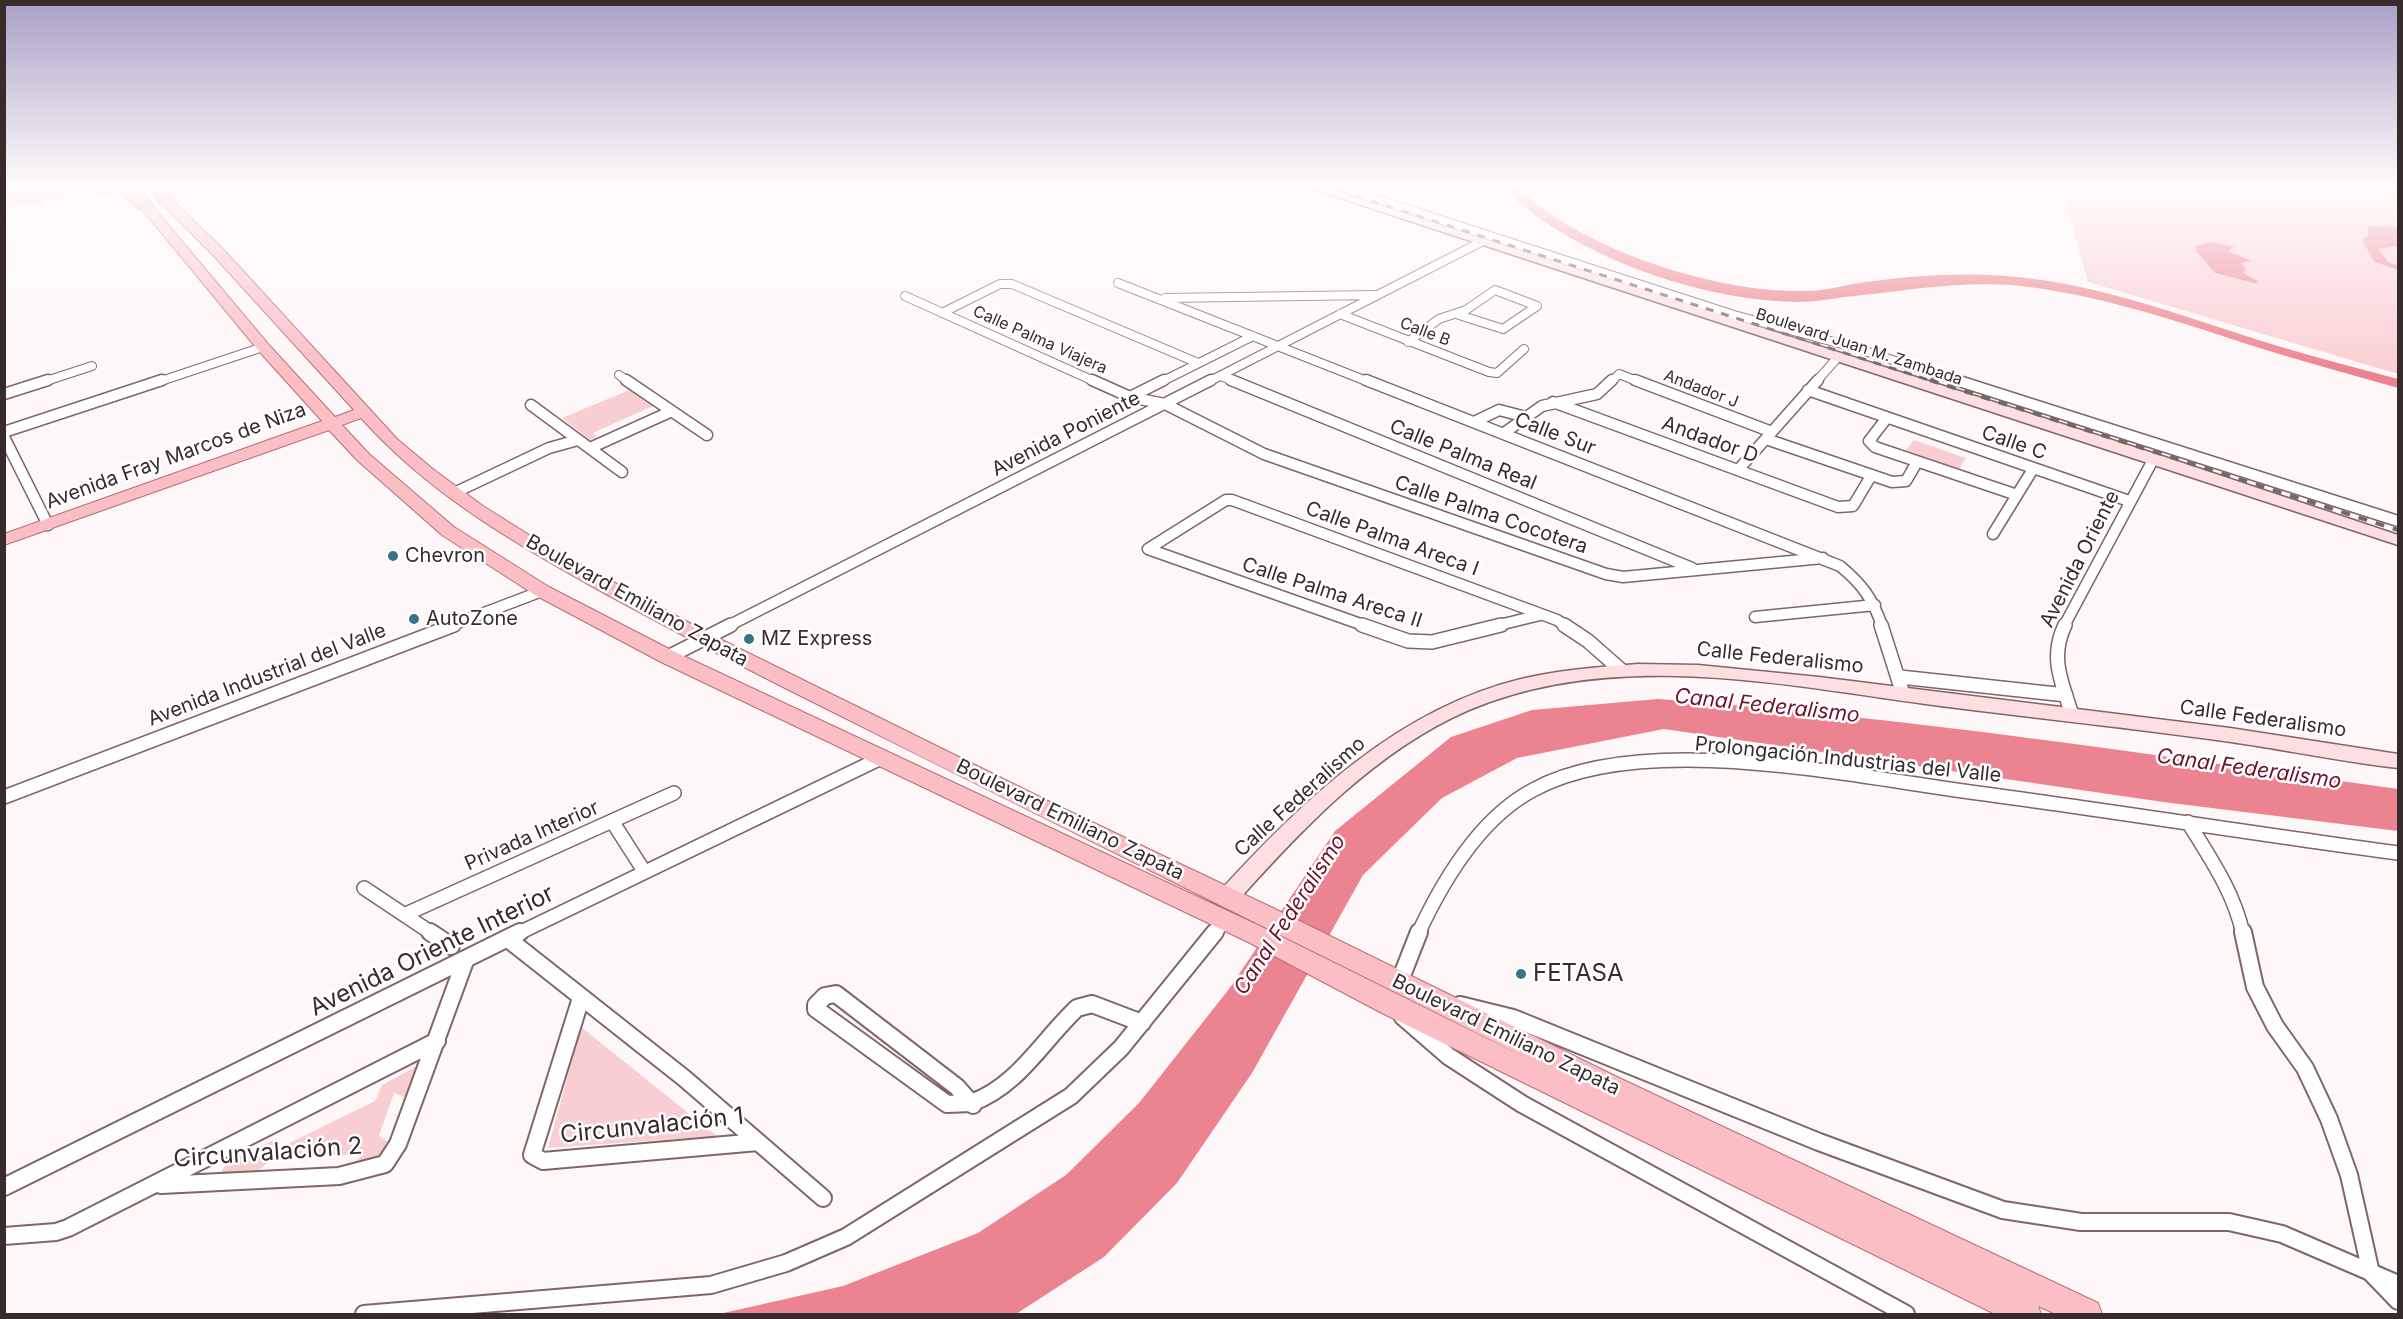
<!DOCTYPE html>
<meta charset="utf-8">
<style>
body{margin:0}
#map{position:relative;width:2403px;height:1319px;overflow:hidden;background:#fef7f7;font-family:Inter,sans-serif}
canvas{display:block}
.frame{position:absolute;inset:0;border:6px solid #372b2c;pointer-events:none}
</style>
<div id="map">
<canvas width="2403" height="1319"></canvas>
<div class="frame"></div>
</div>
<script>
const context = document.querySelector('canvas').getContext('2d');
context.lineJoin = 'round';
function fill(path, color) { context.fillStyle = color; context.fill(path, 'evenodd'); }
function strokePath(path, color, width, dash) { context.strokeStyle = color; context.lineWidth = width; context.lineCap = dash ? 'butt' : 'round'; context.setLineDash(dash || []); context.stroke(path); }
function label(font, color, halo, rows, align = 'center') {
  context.font = font + ' Inter,sans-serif'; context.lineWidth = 5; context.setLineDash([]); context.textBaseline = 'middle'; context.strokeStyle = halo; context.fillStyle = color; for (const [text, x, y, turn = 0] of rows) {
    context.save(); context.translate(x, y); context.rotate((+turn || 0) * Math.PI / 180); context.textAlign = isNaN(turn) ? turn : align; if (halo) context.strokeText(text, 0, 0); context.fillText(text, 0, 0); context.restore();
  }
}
fill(new Path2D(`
 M2061,186H2398V374L2088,282Z
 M634,388L662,408L657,409L653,406L593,433L597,437L590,440L562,418Z
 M1914,440L1966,458L1959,469L1906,450Z
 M581,1027L717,1136L548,1148Z
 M419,1065L407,1098L394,1093L379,1136L390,1143L383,1164L349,1168L363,1154L271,1159L255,1174L222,1179L221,1172L228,1162L276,1139L271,1152L375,1101L382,1085Z`), '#f9ced2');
fill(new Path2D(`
 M1501,186H1517C1579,251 1732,299 1821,290C1836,288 1851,284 1866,282C1924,274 1984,271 2042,280C2123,292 2199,322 2278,346C2318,358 2358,368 2398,379V388C2350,374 2301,361 2253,346C2180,322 2106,297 2029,287C1969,279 1906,291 1846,297C1830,299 1814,302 1799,302C1700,301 1571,256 1501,186Z
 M2367,226L2398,227V246L2378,249L2388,261L2387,262L2398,265V270C2367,258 2379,269 2362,240L2369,235Z
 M2210,242L2231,246L2234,247L2228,251L2252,261L2241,263L2246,269L2243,273L2259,282L2254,283L2215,273L2196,251V246Z
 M1658,699C1906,717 2152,755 2398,789V831L2163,802L1664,729L1517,758L1442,798L1363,875L1252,1073L1177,1183L1104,1257L1016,1314H719L843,1286L978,1233L1066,1175L1139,1103L1229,989L1335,831L1451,737L1532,710Z`), '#ec8390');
fill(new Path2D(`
 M4,186H111L117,195L47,200L41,204L4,207Z`), '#fdbac0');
const streetFar3 = new Path2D(`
 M1336,186L1734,315L1849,346L1961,382
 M1593,186L1596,189
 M1118,283L1369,382
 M905,296L1096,382
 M1165,298L1375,295
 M942,313L1000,284H1012L1198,363
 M1340,314L1489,372L1497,373L1524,349
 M1408,342L1439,319L1466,310L1495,290L1537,306L1503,329L1456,314
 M619,375L629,382
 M1221,376L1235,382
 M43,382L92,366
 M158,382L263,347
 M1161,382L1253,336
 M1208,382L1481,242
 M1611,382L1619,374L1639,382
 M1816,382L1838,357`);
const streetFar2 = new Path2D(`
 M626,380L707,435
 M1092,380L1130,397L1165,404L1264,454L1606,574L1623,577L1823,558
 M1231,380L1692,568
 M1366,380L1840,566C1862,584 1873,599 1882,626
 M1635,380L1772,432
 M1956,380L2398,521
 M1808,390L2129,501
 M4,394L48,380
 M1130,397L1164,380
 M1553,402L1838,507L1853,506L1871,476
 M531,405L622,472
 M1886,419L1869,441L1875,447L2017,495
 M1474,422L1499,410L1526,417
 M4,432L162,380
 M1504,433L1542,406L1597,394L1612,380
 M4,437L48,525
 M1766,439L1892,482L1906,481L1917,462
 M590,448L672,411
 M1738,470L1818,380
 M454,493L549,448L578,440
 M1993,534L2033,469
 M1755,617L1875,605
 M450,626L542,591
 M728,626L1211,380
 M1366,626L1148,549L1226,500H1232L1557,620L1566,626
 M1495,626L1540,615
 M2064,626L2154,458`);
const streetFar1 = new Path2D(`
 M1362,625L1408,641L1432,642L1501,625
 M1564,625L1588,641L1621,670
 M1881,625L1903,694
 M2065,625C2049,658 2062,682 2072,715
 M668,657L731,625
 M1900,677L2066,695
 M4,797L454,625
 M612,821L644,871
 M2188,822C2210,858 2234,892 2243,934
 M364,888L433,934
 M406,914L674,793
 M517,934L881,758
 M1214,934L1224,921
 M1418,934C1443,880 1480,818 1533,790C1642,730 1850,776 1970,792C2113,811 2255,834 2398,853`);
const street = new Path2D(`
 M430,932L451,946
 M2243,932L2255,987L2275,1026L2305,1068L2329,1119L2349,1175L2371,1273L2398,1301
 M508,939L684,1078L823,1198
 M1399,983L1419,932
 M836,994L957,1087L971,1103L947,1104L816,1009V1005L825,996Z
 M581,998L532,1155L543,1161L758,1142
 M1460,1005L1513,1018L1819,1142L2003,1210L2081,1222H2229L2282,1234L2398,1284
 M1403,1017L1448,1056L1522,1104L1906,1314
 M971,1103L973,1105
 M971,1103C1018,1086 1042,1041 1077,1008L1092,1004L1142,1023
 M161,1185L339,1176L385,1164L398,1144L465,961
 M4,1187L520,932
 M4,1236L56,1232L68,1228L437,1041
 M364,1314L711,1285L786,1263L846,1237L1071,1096L1121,1048L1215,932`);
const secondary = new Path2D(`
 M126,186H138L151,205L149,207H141Z
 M1303,186H1320L2159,455L2398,535V545Z
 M1638,664L1698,665L1819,677L2230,728L2398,754V768C2343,762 2287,750 2231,742C2132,728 2033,718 1933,705C1783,685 1615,648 1469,710C1376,750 1301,830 1235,904L1227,907L1219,904L1216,898L1219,892C1302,801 1398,709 1521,679C1559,670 1598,667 1638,664Z`);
const primary = new Path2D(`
 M164,195L168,196L222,248L397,439L434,470L483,506L550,548L710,634L1056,805L1275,909L1617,1077L2098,1303L2102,1314H2056L2038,1306L2041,1314H1995L1380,1012L1248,942L661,662L535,595L442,535L357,460L329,430L4,545V534L322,421L258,350L141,208V202H149L268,344L335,417L354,410L212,254L160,202L158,199ZM361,418C429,494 517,545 606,594C683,636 760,676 839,715C1069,832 1302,944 1532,1061L1264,928L675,652L549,587L454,527L369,454L342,425Z`);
const highway = new Path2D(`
 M113,186H129L152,205L150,208H140Z
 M153,186H167L171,199L169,202H159Z`);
strokePath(streetFar3, '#816567', 10);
strokePath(streetFar2, '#816567', 13);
strokePath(streetFar1, '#816567', 16);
strokePath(street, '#816567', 20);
strokePath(secondary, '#816567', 3);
strokePath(primary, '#b56f77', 2);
strokePath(highway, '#b56f77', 4);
strokePath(streetFar3, '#fff', 8);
strokePath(streetFar2, '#fff', 10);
strokePath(streetFar1, '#fff', 13);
strokePath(street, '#fff', 16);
fill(secondary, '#fddfe2');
fill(primary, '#fbbec5');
fill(highway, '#f9939f');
strokePath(new Path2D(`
 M1325,186L1935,382`), '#736869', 3, [8, 8]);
strokePath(new Path2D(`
 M1930,380L2398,530`), '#736869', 4, [9, 9]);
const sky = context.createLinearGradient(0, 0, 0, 371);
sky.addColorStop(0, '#a9a0c5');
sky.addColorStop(0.5, '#fffbfb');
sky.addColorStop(1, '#fffbfb00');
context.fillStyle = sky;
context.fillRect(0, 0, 2403, 371);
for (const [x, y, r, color] of [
 [393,556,6,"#36748a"],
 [414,619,6,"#36748a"],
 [749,639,6,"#36748a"],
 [1521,974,6,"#36748a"]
]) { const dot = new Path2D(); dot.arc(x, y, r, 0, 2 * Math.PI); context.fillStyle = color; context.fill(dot); strokePath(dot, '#fff', 2); }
label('16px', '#372b2c', '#fff', [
 ["Calle B",1425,332,21],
 ["Calle Palma Viajera",1040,340,24],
 ["Boulevard Juan M. Zambada",1859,347,18],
 ["Andador J",1701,389,21]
]);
label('20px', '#372b2c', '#fff', [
 ["Avenida Poniente",1066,434,-27],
 ["Calle Sur",1555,434,21],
 ["Andador D",1710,440,20],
 ["Calle C",2014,443,19],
 ["Calle Palma Real",1463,455,22],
 ["Avenida Fray Marcos de Niza",176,456,-20],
 ["Calle Palma Cocotera",1491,515,19],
 ["Calle Palma Areca I",1392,539,20],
 ["Avenida Oriente",2080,559,-63],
 ["Calle Palma Areca II",1332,593,18],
 ["Boulevard Emiliano Zapata",637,601,29],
 ["Calle Federalismo",1780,658,6],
 ["Avenida Industrial del Valle",267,675,-21],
 ["Calle Federalismo",2263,719,8],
 ["Prolongación Industrias del Valle",1848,760,6],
 ["Calle Federalismo",1300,797,-42],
 ["Boulevard Emiliano Zapata",1070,820,26],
 ["Privada Interior",532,836,-24],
 ["Boulevard Emiliano Zapata",1506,1035,26]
]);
label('20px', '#372b2c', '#fff', [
 ["Chevron",405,556],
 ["AutoZone",426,619],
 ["MZ Express",761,639]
], 'left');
label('italic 21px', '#6e1028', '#fff', [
 ["Canal Federalismo",1767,706,6],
 ["Canal Federalismo",2249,769,8],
 ["Canal Federalismo",1290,915,-57]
]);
label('24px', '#372b2c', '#fff', [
 ["Avenida Oriente Interior",432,951,-26],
 ["Circunvalación 1",652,1126,-6],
 ["Circunvalación 2",268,1153,-4]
]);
label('24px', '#372b2c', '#fff', [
 ["FETASA",1533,974]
], 'left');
</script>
